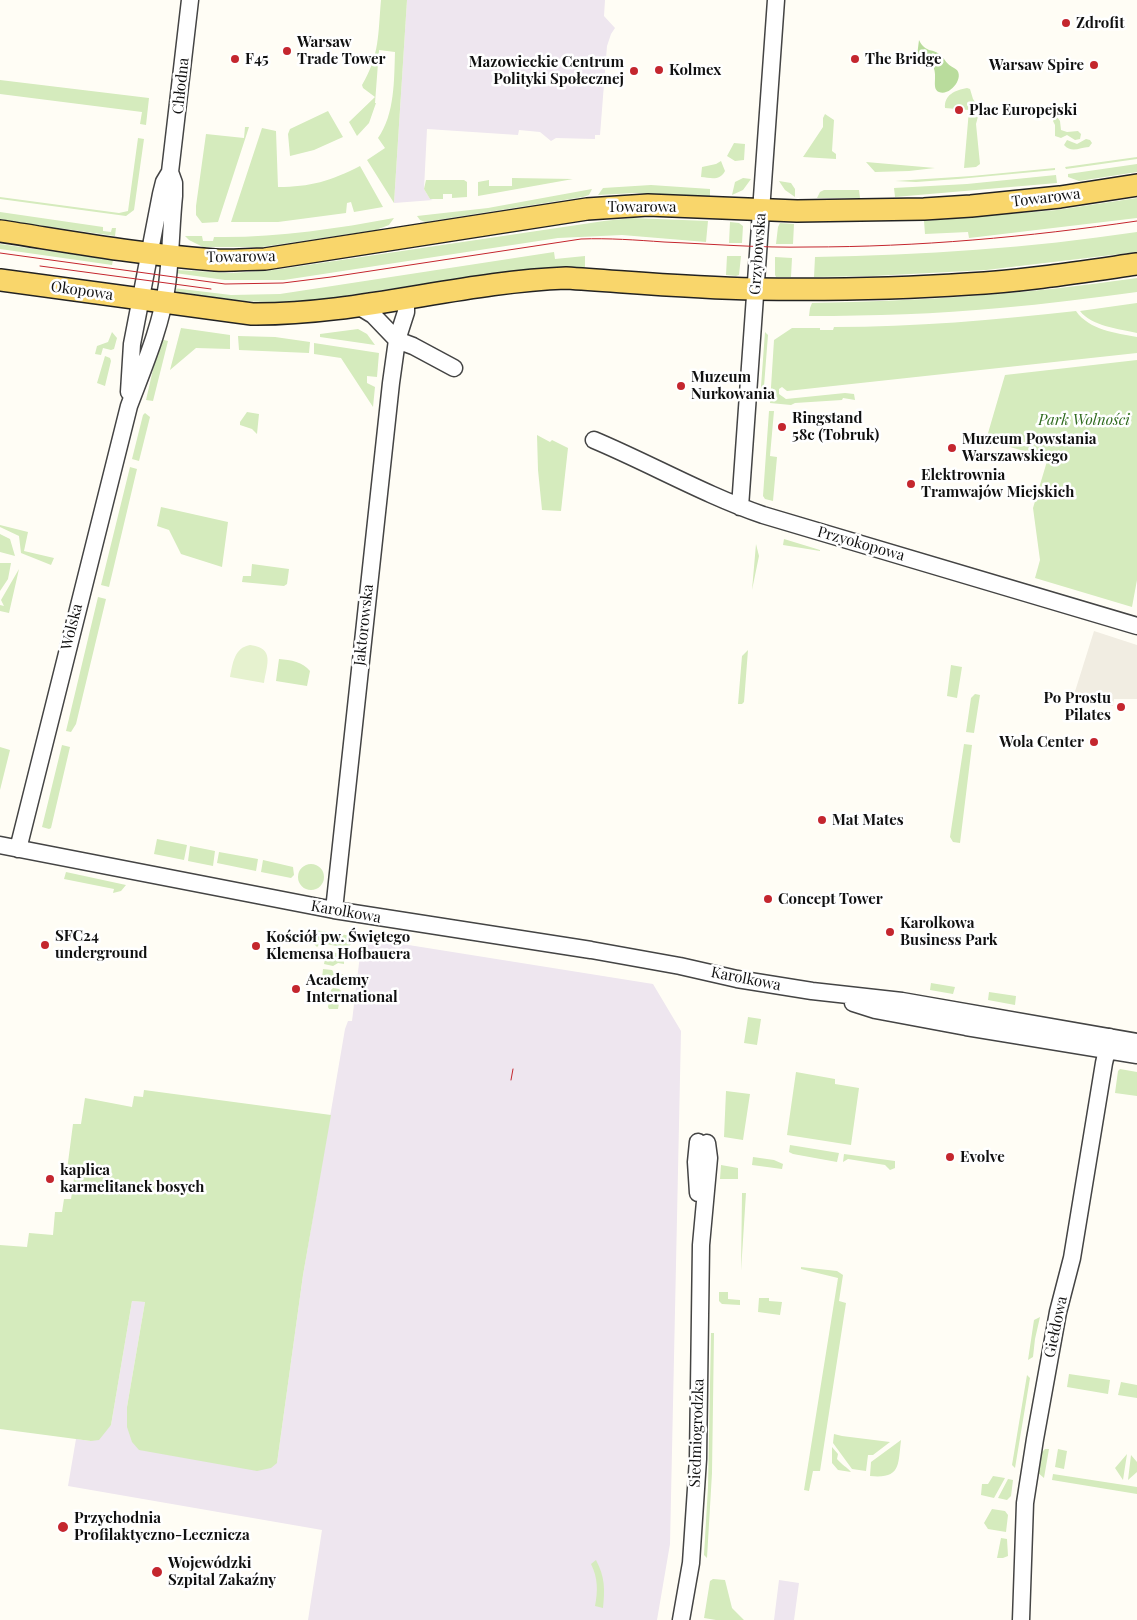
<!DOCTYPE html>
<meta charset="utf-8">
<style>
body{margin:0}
canvas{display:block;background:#fffdf5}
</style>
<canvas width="1137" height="1620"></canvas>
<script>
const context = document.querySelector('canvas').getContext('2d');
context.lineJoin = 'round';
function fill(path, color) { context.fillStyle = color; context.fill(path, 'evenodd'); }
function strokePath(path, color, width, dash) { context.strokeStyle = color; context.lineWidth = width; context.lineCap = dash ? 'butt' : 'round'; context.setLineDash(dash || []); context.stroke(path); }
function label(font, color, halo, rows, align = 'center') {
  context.font = font + ' "Playfair Display",serif'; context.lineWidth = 5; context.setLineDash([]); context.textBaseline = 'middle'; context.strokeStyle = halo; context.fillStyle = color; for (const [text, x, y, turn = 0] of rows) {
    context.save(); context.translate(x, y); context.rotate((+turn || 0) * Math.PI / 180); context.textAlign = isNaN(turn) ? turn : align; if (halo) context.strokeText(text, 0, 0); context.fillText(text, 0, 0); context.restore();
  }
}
fill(new Path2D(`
 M407,0H605L604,16L615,28L611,34L607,46L600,135H595V139L556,138L551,141L540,132L519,130L518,135L427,129L424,189L430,199L433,200L394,203Z
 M371,939L653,984L681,1031L670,1544L657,1620H308L322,1530L68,1486L76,1439L91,1441L111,1425L132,1301L145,1302L127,1407L277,1463L303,1275L345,1029L348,1021H352L361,947Z
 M779,1580L799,1583L794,1620H774Z`), '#eee6ef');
fill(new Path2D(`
 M381,0H407L394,203L367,160L385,148L378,138C395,114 394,80 395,52L379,50L375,103H376L369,123L357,136L349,122L375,97L363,88L362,85C380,55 378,33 381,0Z
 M0,80L149,98L146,125L140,124L142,112L0,94Z
 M967,88L970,89L973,99L980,109L976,124L980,164L976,167L964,168L969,110L945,108C944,95 955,90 967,88Z
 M328,111L343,137L314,150L290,156L288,134L290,129Z
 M825,114L834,120L832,151L836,154V159L803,157L823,127V118Z
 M1057,117L1060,121L1061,130L1067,132L1078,131L1081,134L1080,139L1075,140L1067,135L1061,138L1055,136V125L1053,121L1054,118Z
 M245,127H249L218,222L202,223L196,215V206L206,134L244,138Z
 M262,128L276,131L278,187C310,187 331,181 360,166L383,207L354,212L351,202L347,203L346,213L278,222H231Z
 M138,138L144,139L134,210L126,216L0,199V197L119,213L128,211Z
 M1086,139L1090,140L1092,143L1089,147C1080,147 1072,154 1064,145L1067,140L1077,144Z
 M734,143L745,144L744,160L735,161L727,156Z
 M1137,157V159L1066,169L1065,167Z
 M721,161L725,171C720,181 711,178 701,177L702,167L716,164Z
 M866,162L935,168L909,171L875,172Z
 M1137,164V172L1079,181L1068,177V174Z
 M1055,168V170L958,179L916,182L895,181L972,176Z
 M1056,175L1057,183L895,197L894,188L967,184Z
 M512,178L573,179L478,196V182L489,180V186H512Z
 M743,178L751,179L743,190L732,195L735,182Z
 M426,180H464L467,182V197L452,198V194H443V199H430L424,189Z
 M779,181L791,183L795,189V197L785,190Z
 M651,185L710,189V196L635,193L598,195L603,188Z
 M592,189L589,195L583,197L425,222L420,220L417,216L488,208Z
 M824,190H859L860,198H817L820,192Z
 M1137,198V218L969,238L968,232L925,234L924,221L1057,210Z
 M0,212L103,227V231L111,232L112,228H116L115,236L9,221L0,219Z
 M394,218L389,225L376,230L262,247H203L189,240L185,236H202L203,241H213L214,237C275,238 335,229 394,218Z
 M632,218L708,221L706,242L622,235L558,238L284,280H225L175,273L176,270L231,273L274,270L604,221Z
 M730,222L739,223L743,226L742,243H729Z
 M780,223L794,224L793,244H776L778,227Z
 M1137,232V252L986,270L873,276L814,277L815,257C923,255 1030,248 1137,232Z
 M0,244L113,260L112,265L0,249Z
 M554,252L555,259L585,256V267C519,268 455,279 389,289C353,294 317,302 280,302C246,303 212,297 178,292L172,289L173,288L231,295L280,294Z
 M727,256H741L739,275L736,276L726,275Z
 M775,257L792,258L791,277H776L775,275Z
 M1137,278V292C1092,298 1046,304 1000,308C937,314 873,316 809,316L810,308L812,303C921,301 1029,294 1137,278Z
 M1137,303V333C1120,329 1091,326 1080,311Z
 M1076,311C1089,330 1116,333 1137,337V353L787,391L782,387L779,389V394L786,399L845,393L854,394L855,400L843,398L842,400L795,403L791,405L770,403L774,340L792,328H820V330H833L834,327C915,327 995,320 1076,311Z
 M181,328L230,335V349L196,348L170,370Z
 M358,329L367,334L375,345L320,337V334Z
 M112,332L117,338L114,349L111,350L103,348L101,355L95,354L97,346L108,342Z
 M765,332L768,335L763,399L760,400Z
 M238,336L275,337L310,342L309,353L239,350Z
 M160,339L168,341L153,401L146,400Z
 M314,343L379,353L377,377L367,376V383L375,387L373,407L341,358L314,354Z
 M105,356L110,358L111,361L105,386L97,383Z
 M1137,360V580L1132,607L1035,578L1040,560L1033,508L1048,458L986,440L1005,375Z
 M769,411H774L770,456L777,457L773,501L765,499L763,496Z
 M247,412L259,414L257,434L252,429L240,425V422Z
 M145,413L150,417L139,461L132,459L143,415Z
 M537,435L550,442L552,440L568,448L561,511L542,510L538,470Z
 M130,467L137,469L109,587L101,585Z
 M161,507L228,522L222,567L181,554L169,530L157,526Z
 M0,525L28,532L24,551L54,558L51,565L21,553L19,536L0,527Z
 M0,534L10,539L15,556L0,552Z
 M784,539L820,550V551L783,545Z
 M756,544L759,556L752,590Z
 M0,563H11L8,579L0,591Z
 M252,564L289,569L287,584L284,586L242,582L243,576H251Z
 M19,569L9,613L0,611V605L4,606L1,600Z
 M98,597L106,599L76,724L71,732L66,731Z
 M748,650L744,702L742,704H738L742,656Z
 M279,659C291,660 303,662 310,671L307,686L276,681Z
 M951,665L962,667L957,698L947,696Z
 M975,694L980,695L974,733L966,732L971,698Z
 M964,744L972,745L960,843L953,842L950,837Z
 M62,745L70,747L51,828L49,829L42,827Z
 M0,747L10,750L0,790Z
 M157,839L187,845L184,860L154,854Z
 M190,846L215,851L213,866L188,861Z
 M219,852L258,859L256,871L217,863Z
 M263,860L293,867L294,875L291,878L261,872Z
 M298 877a13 13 0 1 1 26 0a13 13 0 1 1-26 0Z
 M66,872L126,885L121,891L113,893L114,889L64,879Z
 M315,930L358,937L347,948L321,943L317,947L313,943Z
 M329,952L344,954V964L338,963L333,966L324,964L326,954Z
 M323,969L332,970L336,976L343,974L342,983L340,984L323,981L322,979Z
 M931,983L955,987L953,994L930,990Z
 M333,988L339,989L341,991L338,1009H329L328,1007L331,990Z
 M989,992L1016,996L1015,1005L988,1000Z
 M748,1017L761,1019L757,1045L744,1043Z
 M1120,1069L1137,1072V1096L1115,1093L1118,1071Z
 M796,1072L835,1079V1084L859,1088L851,1145L787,1135Z
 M144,1090L331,1115L303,1275L277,1463L271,1468L257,1471L139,1450L132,1442L127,1427V1407L145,1302L132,1301L111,1425L99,1440L91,1441L0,1429V1245L27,1247L29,1233L53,1235L55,1212H62L64,1199H71L75,1171L67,1170L73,1124H81L85,1098L132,1107L134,1096L143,1097Z
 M726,1091L750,1094L743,1140L724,1137Z
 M790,1145L839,1153L837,1162L793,1154L789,1152Z
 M844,1154L895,1161V1168L890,1170L885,1165L848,1159L843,1162Z
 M753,1157L774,1160L783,1164L782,1169L752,1165Z
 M721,1165L738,1168V1179H720Z
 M742,1193H746L741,1271Z
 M801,1267L837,1271L843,1275L839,1301L846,1303L820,1471H813L809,1491L804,1490L838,1278L801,1269Z
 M719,1292H728V1299L740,1300V1305L722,1304L719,1301Z
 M759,1298H769V1301L782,1302L780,1315L758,1312Z
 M1040,1317L1035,1339L1033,1357L1028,1360L1034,1320Z
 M711,1333H714L712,1473L707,1558L704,1555L708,1487Z
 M1069,1374L1110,1380L1108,1394L1067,1387Z
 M1027,1375L1030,1378L1015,1468L1012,1465Z
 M1121,1382L1137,1385V1398L1118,1395Z
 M834,1434L842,1436L890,1442L873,1455H868L866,1471L852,1469L833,1443Z
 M901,1440C898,1465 901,1479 870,1476L871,1462Z
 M832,1447L838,1454L837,1459C842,1465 847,1467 851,1472L838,1470L832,1463Z
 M1045,1449H1049L1044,1478L1037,1472L1040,1454Z
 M1058,1449L1067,1451L1064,1469L1055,1467Z
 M1127,1454L1123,1480L1115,1468Z
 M1131,1455L1137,1462V1472L1128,1480Z
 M1053,1474L1137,1487V1494L1052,1480Z
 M993,1476L1005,1478L994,1498L981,1495L982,1484H988Z
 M1008,1479L1013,1480L1011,1496L1007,1500L998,1498Z
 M992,1509L1005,1511L1008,1515L1006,1532L988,1529L984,1523Z
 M1001,1538L1007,1539L1008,1556L1003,1558H997Z
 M596,1560C605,1577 605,1589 603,1608L595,1606C598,1591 598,1578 591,1564Z
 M713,1579L725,1580L732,1608L744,1620H716L704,1618L710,1581Z`), '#d5ebbd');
fill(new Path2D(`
 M919,40C926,54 934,48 940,55C947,61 945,63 954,68C967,74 951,97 939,92C928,87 947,63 917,56Z`), '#b9dc9c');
fill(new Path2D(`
 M250,645C275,648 267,664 264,683L230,677C233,663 234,648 250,645Z`), '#e6f2cf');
fill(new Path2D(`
 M1094,631L1137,645V699H1114L1113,706L1072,701Z`), '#f1ede2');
const minor = new Path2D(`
 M358,306L373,315L397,340L413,346L454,368
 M129,392L132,344L161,194L164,182L170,172L190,0
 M594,440C651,464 705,495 763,515L1137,626
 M740,507L776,0
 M0,845L334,910L591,950L680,966L737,979L812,991L902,1001L1137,1042
 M18,849L129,406C144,366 161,327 167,285C171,255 171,225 174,196V183L170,172
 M334,910L391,383L397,340L406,312V299
 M853,1003L875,1010L966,1027L1137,1055
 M698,1193L696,1162L698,1142
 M681,1620L691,1563L698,1459L701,1245L709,1158L707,1143
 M1021,1620L1025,1503L1035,1439L1058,1312L1072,1258L1104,1063L1110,1037`);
const major = new Path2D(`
 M0,231C72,242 143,255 215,260C232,261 249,259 265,259L587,209L648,205L797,211L924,209L971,206L1060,197L1137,185
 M0,280L252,314C358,315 460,282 566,278C629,282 692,288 755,289C826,290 897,289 968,284C1024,281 1081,272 1137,264`);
strokePath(minor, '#444', 19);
strokePath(major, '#222', 24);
strokePath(minor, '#fff', 16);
strokePath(major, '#f9d66b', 21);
strokePath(new Path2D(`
 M0,253L225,284L283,283L331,277L581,239C609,238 636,240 664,242C712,244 760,248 808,247C918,247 1028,237 1137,221
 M40,266L211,289
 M511,1080L513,1069`), '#c4262e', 1);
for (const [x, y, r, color] of [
 [1066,23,5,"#c4262e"],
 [287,51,5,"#c4262e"],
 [235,59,5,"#c4262e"],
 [855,59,5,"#c4262e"],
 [1094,65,5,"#c4262e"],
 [659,70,5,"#c4262e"],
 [634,71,5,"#c4262e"],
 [959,110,5,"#c4262e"],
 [681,386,5,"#c4262e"],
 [782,427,5,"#c4262e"],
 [952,448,5,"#c4262e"],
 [911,484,5,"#c4262e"],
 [1121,707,5,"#c4262e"],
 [1094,742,5,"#c4262e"],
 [822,820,5,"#c4262e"],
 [768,899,5,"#c4262e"],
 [890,932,5,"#c4262e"],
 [45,945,5,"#c4262e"],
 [256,946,5,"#c4262e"],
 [296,989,5,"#c4262e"],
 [950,1157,5,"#c4262e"],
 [50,1179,5,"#c4262e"],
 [63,1527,6,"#c4262e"],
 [157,1572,6,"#c4262e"]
]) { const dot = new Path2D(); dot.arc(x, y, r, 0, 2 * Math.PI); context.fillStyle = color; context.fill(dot); strokePath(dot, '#fff', 2); }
label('bold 15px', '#111', '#fff', [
 ["Zdrofit",1076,23],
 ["Warsaw",297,42],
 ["Trade Tower",297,59],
 ["F45",245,59],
 ["The Bridge",865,59],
 ["Mazowieckie Centrum",624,62,"right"],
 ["Polityki Społecznej",624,79,"right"],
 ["Warsaw Spire",1084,65,"right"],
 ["Kolmex",669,70],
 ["Plac Europejski",969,110],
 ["Muzeum",691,377],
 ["Nurkowania",691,394],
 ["Ringstand",792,418],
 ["58c (Tobruk)",792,435],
 ["Muzeum Powstania",962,439],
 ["Warszawskiego",962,456],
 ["Elektrownia",921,475],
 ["Tramwajów Miejskich",921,492],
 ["Po Prostu",1111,698,"right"],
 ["Pilates",1111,715,"right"],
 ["Wola Center",1084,742,"right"],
 ["Mat Mates",832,820],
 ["Concept Tower",778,899],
 ["Karolkowa",900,923],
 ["Business Park",900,940],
 ["SFC24",55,936],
 ["underground",55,953],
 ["Kościół pw. Świętego",266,937],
 ["Klemensa Hofbauera",266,954],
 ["Academy",306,980],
 ["International",306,997],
 ["Evolve",960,1157],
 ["kaplica",60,1170],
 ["karmelitanek bosych",60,1187],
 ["Przychodnia",74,1518],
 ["Profilaktyczno-Lecznicza",74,1535],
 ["Wojewódzki",168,1563],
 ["Szpital Zakaźny",168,1580]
], 'left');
label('15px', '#111', '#fff', [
 ["Chłodna",181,86,-84],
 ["Towarowa",1046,198,-7],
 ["Towarowa",642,207],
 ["Grzybowska",758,254,-86],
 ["Towarowa",241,257,-1],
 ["Okopowa",82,291,8],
 ["Przyokopowa",861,544,16],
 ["Jaktorowska",364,625,-84],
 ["Wolska",72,627,-76],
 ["Karolkowa",346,912,10],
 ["Karolkowa",746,979,11],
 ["Giełdowa",1056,1327,-78],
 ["Siedmiogrodzka",697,1433,-88]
]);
label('italic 15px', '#2f6b1f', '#fff', [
 ["Park Wolności",1084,420]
]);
</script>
